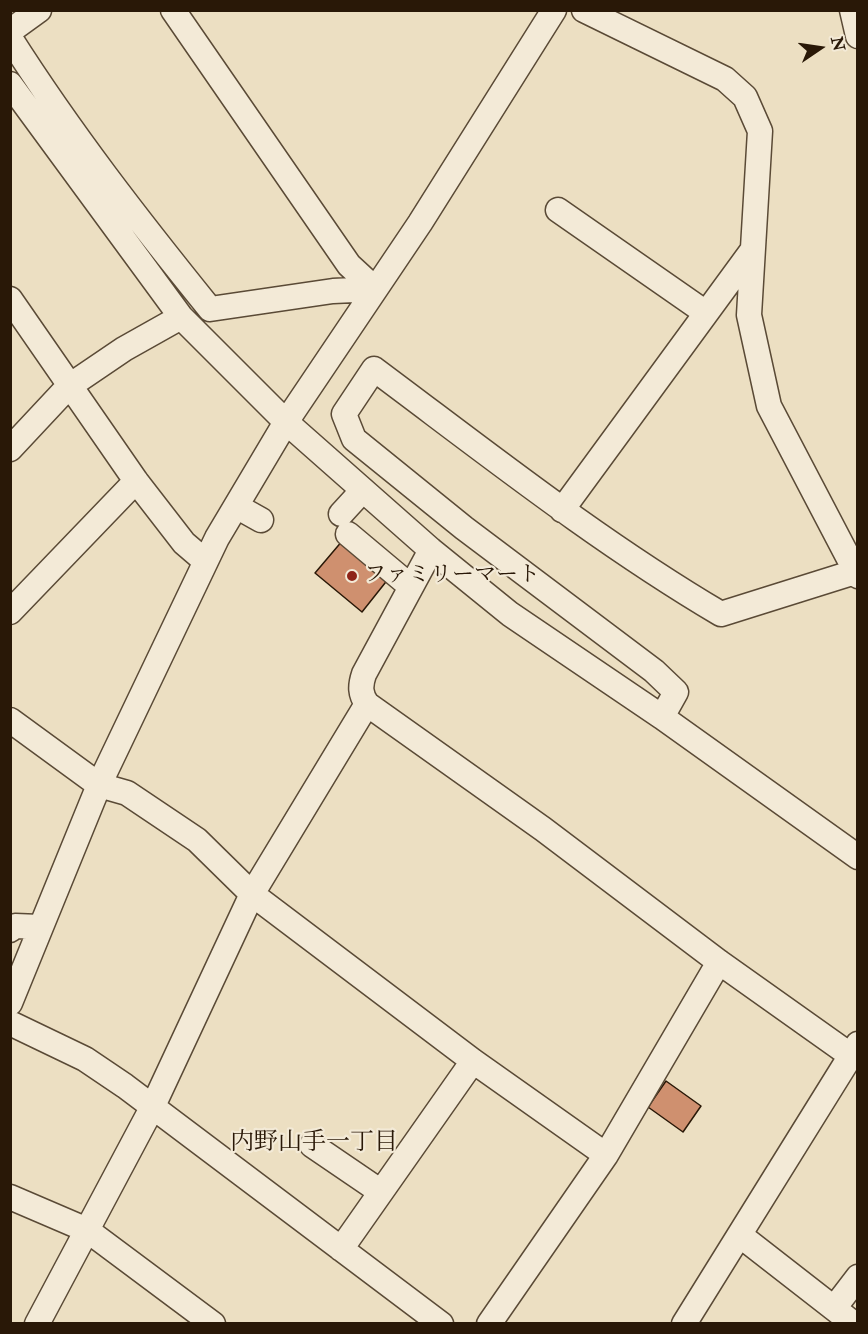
<!DOCTYPE html>
<meta charset="utf-8">
<style>
body{margin:0}
#map{position:relative;width:868px;height:1334px;overflow:hidden;background:#ecdfc2;font-family:"IM FELL Double Pica",serif}
canvas{display:block}
.frame{position:absolute;inset:0;border:12px solid #291807;pointer-events:none}
.north{position:absolute;left:790px;top:18px;width:60px;height:60px;-webkit-text-stroke:4px #f3ead7;paint-order:stroke;rotate:77deg;font-size:16px;font-weight:700;line-height:24px;text-align:center;color:#291807}
.north::after{content:'';display:block;margin:auto;width:21px;height:27px;background:#291807;clip-path:polygon(50% 0,100% 100%,50% 72%,0 100%)}
</style>
<div id="map">
<canvas width="868" height="1334"></canvas>
<div class="frame"></div>
<div class="north">N</div>
</div>
<script>
const context = document.querySelector('canvas').getContext('2d');
context.lineJoin = 'round';
function fill(path, color) { context.fillStyle = color; context.fill(path, 'evenodd'); }
function strokePath(path, color, width, dash) { context.strokeStyle = color; context.lineWidth = width; context.lineCap = dash ? 'butt' : 'round'; context.setLineDash(dash || []); context.stroke(path); }
function label(font, color, halo, rows, align = 'center') {
  context.font = font + ' "IM FELL Double Pica","Noto Serif JP",serif'; context.lineWidth = 4.5; context.setLineDash([]); context.textBaseline = 'middle'; context.strokeStyle = halo; context.fillStyle = color; for (const [text, x, y, turn = 0] of rows) {
    context.save(); context.translate(x, y); context.rotate((+turn || 0) * Math.PI / 180); context.textAlign = isNaN(turn) ? turn : align; if (halo) context.strokeText(text, 0, 0); context.fillText(text, 0, 0); context.restore();
  }
}
const building = new Path2D(`
 M343,540L389,578L362,612L315,573Z
 M666,1081L701,1106L683,1132L648,1107Z`);
fill(building, '#cf906f');
strokePath(building, '#291807', 1.5);
const minor = new Path2D(`
 M173,10L349,265L375,289
 M584,10L725,79L745,97L760,131L749,315L769,406L858,576
 M852,10L858,36
 M10,31L39,10
 M10,38C71,134 139,221 210,309L333,291L375,289
 M10,84L181,317L286,422L431,550L510,614L662,717L858,857
 M558,210L706,313
 M10,299L136,481L184,543L205,561
 M10,449L68,387L124,349L181,317
 M236,506L261,520
 M562,510L751,252
 M341,514L363,490
 M348,534L410,586
 M431,550L364,674C360,686 360,694 367,704L543,829L719,962L850,1055
 M10,612L136,481
 M662,717L676,692L654,671L464,528L354,439L344,414L374,369C488,454 599,542 721,614L858,571
 M10,720L99,785L127,793L197,840L252,894L473,1061L606,1155
 M10,930L15,926L40,927
 M10,1003L99,785L217,538L286,422L420,223L554,10
 M10,1023L85,1059L125,1086L441,1324
 M312,1145L381,1192
 M10,1197L87,1230L213,1324
 M741,1236L854,1324
 M341,1249L473,1061
 M835,1307L858,1277
 M37,1324L153,1106L252,894L367,704
 M489,1324L606,1155L719,962
 M684,1324L858,1044`);
strokePath(minor, '#5a4a36', 27);
strokePath(minor, '#f3ead7', 24);
for (const [x, y, r, color] of [
 [352,576,6,"#8f2418"]
]) { const dot = new Path2D(); dot.arc(x, y, r, 0, 2 * Math.PI); context.fillStyle = color; context.fill(dot); strokePath(dot, '#f3ead7', 2); }
label('22px', '#291807', '#f3ead7', [
 ["ファミリーマート",364,576]
], 'left');
label('24px', '#291807', '#f3ead7', [
 ["内野山手一丁目",314,1144]
]);
</script>
